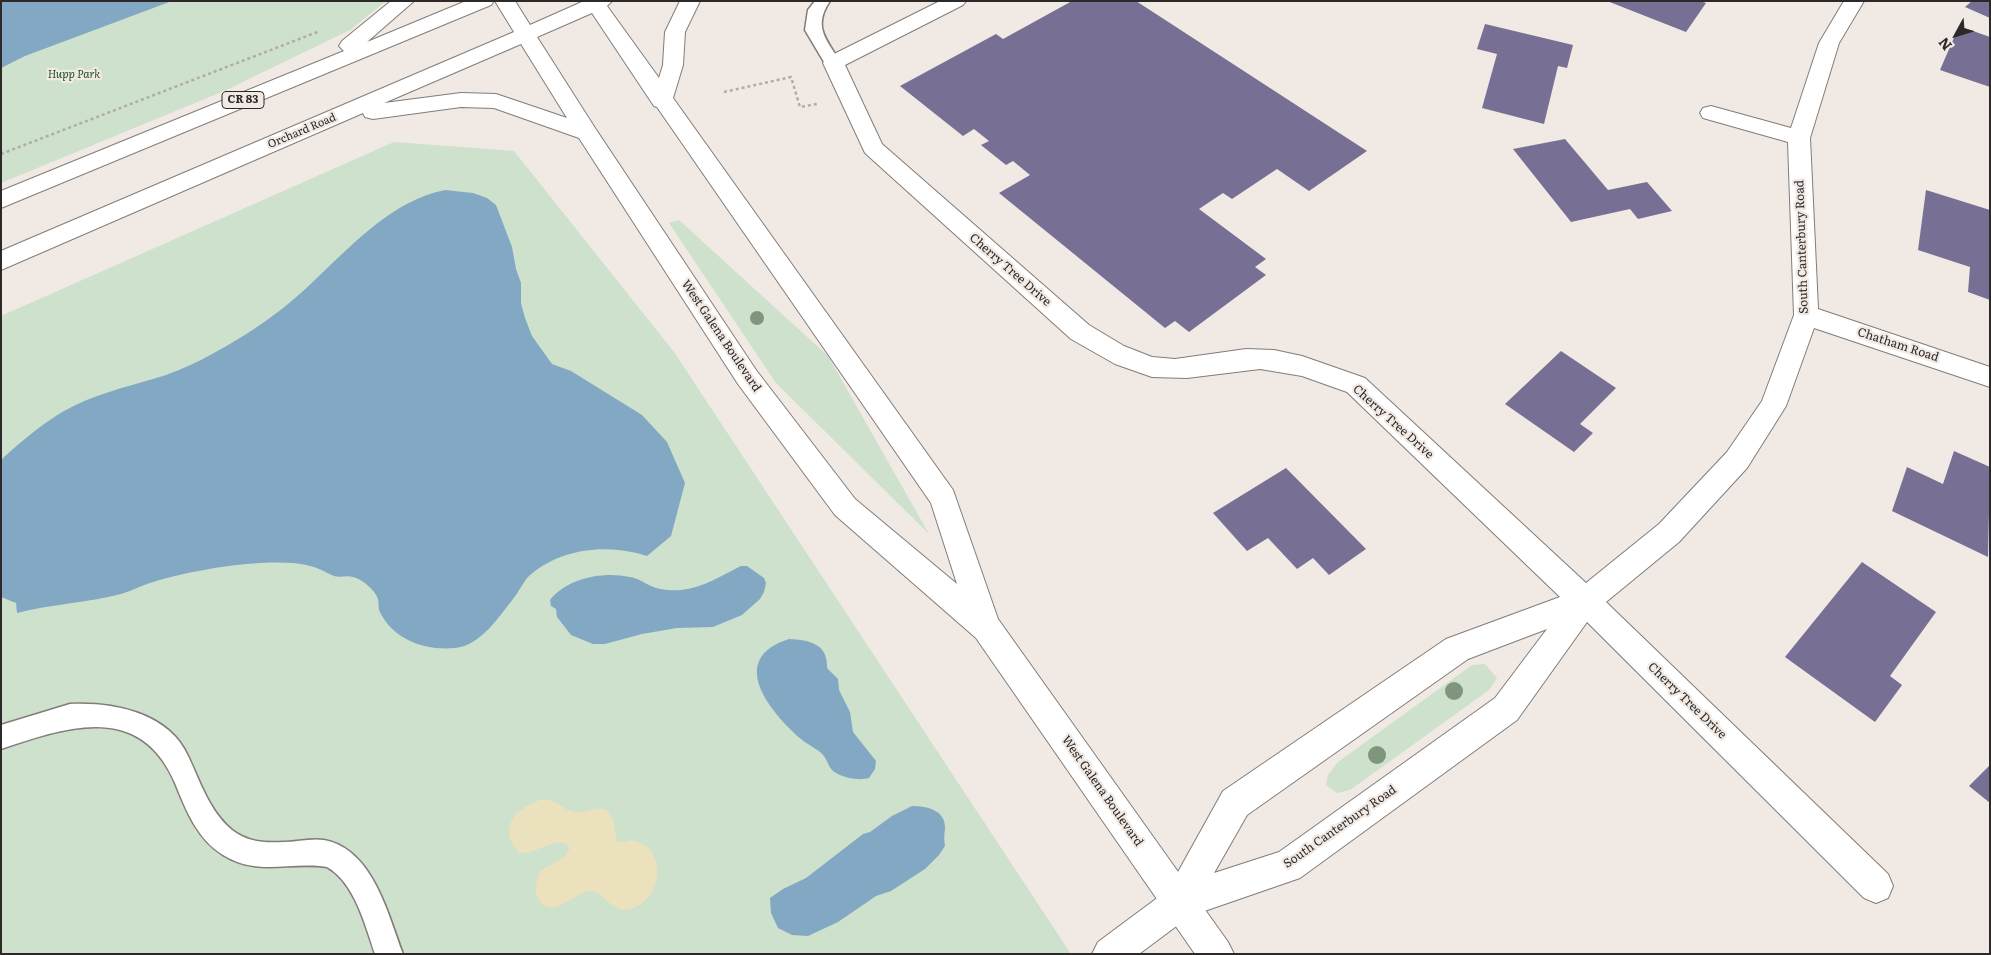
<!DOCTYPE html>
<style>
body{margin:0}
#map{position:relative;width:1991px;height:955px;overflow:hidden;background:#f0e9e4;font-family:Literata,serif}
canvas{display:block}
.frame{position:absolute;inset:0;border:2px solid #2c2928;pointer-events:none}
.north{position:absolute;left:1931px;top:10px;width:50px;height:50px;-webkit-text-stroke:4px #f0e9e4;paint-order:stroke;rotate:231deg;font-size:14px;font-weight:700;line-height:20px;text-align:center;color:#2c2928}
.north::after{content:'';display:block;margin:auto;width:18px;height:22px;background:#2c2928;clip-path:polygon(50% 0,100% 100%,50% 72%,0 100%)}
</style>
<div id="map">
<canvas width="1991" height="955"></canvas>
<div class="frame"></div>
<div class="north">N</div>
</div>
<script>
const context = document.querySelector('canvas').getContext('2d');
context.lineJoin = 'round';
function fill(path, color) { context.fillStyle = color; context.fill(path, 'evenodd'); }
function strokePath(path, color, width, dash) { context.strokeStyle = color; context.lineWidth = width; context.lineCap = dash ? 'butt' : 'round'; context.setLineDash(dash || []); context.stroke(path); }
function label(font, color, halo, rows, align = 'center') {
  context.font = font + ' Literata,serif'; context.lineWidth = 4.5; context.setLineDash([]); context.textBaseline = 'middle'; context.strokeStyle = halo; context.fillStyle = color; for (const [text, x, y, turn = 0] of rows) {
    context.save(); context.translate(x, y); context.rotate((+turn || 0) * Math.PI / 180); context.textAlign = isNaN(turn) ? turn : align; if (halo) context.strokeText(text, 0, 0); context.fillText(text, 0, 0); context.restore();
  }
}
fill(new Path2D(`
 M1,1H386L350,30L224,91L1,183Z
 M394,142L514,151L674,352L1071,954H1V316Z
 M679,220L828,356L929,534L776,383L669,223Z
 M1485,664L1497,678L1489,690L1350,790L1337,793L1326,785L1328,775L1338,762L1472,665Z`), '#cde1cd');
fill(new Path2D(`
 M543,799C556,799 563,810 575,812C579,813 585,811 590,810C616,804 613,823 617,841L625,842L630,840C637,842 646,844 650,850C665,869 655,899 634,908C612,917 604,890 590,891C574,892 554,921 539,900C533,892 537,880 540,871L563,858L570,848L567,844C552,838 536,854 520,853C495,828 517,807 543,799Z`), '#ebe1bc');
fill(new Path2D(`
 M1,1H172L25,56L1,68Z
 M445,190L473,193L487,198L496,205L512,247L516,269L521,283V303L525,318L532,336L552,364L571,371L642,415L667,442L685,483L671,536L647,556C608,543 560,548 529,576C524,581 520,589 516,595C501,614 481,646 455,648C426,651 392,640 379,610C378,606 379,603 378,599C375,590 362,579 353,577C347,575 340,578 334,576C325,572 317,567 306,565C267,557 191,570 153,582C142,585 132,591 121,594C87,603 51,604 17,613L16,603L1,597V461L4,457C23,440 42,424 64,411C92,395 123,388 153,379C186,370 219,351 248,333C273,317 298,297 319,276C355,242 394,200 445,190Z
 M741,566H747L764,578L766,583L764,592L760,599L742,615L713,627L677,628L642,634L605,644H593L571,635L557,617L556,609L551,606L550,600C567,578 603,571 630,577C638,578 644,583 651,586C659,590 673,591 681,590C702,588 723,575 741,566Z
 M789,639C810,640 828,644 827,668L838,679L839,690L850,712L853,732L876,761L875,769L869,778C859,781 842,778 833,771C828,766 827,759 823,755C818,749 808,745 801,739C770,712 726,659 789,639Z
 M912,806C927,806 946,810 945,829C944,836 944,839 945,846L939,855L925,869L891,891L876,896L838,922L808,936L792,935L778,928L771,913L770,898L783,889L806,878L863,834L870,832L892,816Z`), '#83a8c3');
fill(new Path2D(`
 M1072,1H1136L1367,151L1309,191L1277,169L1232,199L1223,193L1199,209L1266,259L1255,267L1266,275L1189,332L1175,321L1165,328L999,193L1030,175L1013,161L1006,165L981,145L989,141L974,129L963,136L900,86L996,34L1003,39Z
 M1607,1H1700L1706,3L1686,32Z
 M1972,1H1990V18L1965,7Z
 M1485,24L1573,45L1567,68L1558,66L1544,124L1482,108L1497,54L1477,49Z
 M1959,26L1990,37V87L1940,70Z
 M1565,139L1608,190L1647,182L1672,211L1638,219L1630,209L1571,222L1513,149Z
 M1926,190L1990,210V300L1968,292L1970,267L1918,250Z
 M1561,351L1616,388L1580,424L1593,433L1574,452L1505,404Z
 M1954,451L1990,467L1988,557L1892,511L1907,467L1943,484Z
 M1286,468L1366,549L1329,575L1313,558L1297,569L1268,538L1247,551L1213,513Z
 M1862,562L1936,612L1890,676L1902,685L1875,722L1785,657Z
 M1990,765V803L1969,786Z`), '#786f94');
const lane = new Path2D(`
 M815,1H830C812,27 827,40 841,63L839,67H827L805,30L808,10Z
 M70,704C113,702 168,712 188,756C200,781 209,811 232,830C247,842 264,843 283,842C296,842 311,838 324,840C373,849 388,915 403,954H375C365,925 355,883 327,867C289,861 259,877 223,855C197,839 186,810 175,783C140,701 66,727 1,749V725Z`);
const street = new Path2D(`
 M940,1H966L963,5L845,65L882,144L1089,325L1124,346L1152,357L1175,359L1246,349L1274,350L1302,356L1365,378L1586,583L1659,524L1727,452L1762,401L1794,315L1788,142L1703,118L1700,113L1703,108L1711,106L1791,128L1819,43L1844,1H1864L1839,43L1810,138L1818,309L1990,367V387L1814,328L1786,406L1747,468L1679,542L1606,602L1888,874L1893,886L1888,898L1876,903L1864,898L1587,622L1517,720L1300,878L1190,916L1139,954H1092L1098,942L1168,890L1223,791L1446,639L1560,597L1347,392L1302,376L1260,369L1187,378L1152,377L1115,364L1071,339L865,153L823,63L826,58ZM1547,629L1495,698L1279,852L1214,873L1247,815L1468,659Z`);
const primary = new Path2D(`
 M391,1H414L367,42L466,1H494L491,5L1,208V191L344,51L339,46L342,41Z
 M495,1H515L530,25L584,1H612L607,6L659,78L663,65L665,32L680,1H700L685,32L683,65L673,98L953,490L998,619L1228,942L1234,954H1195L976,638L835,515L738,384L579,138L494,108L461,107L373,119L365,117L363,113L1,270V251L514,32ZM592,13L654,106L657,107L931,503L957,584L855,499L756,370L595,128L537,37ZM521,44L567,118L496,94L461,93L384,103Z`);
strokePath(lane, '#837c78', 3);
strokePath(street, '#837c78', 2);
strokePath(primary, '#837c78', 2);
strokePath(new Path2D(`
 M724,92L791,77L800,107L817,104
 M1,154L320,31`), '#b1aca8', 2.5, [3, 3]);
fill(lane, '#fff');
fill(street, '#fff');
fill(primary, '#fff');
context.fillStyle = '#7f967c';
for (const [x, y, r] of [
 [757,318,7],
 [1454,691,9],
 [1377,755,9]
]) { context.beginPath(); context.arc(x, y, r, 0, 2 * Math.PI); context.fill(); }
label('italic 11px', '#225227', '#f0e9e4', [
 ["Hupp Park",74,75]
]);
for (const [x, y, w] of [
 [243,100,42]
]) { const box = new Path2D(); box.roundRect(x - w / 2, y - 8.5, w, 17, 4); context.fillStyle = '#f0e9e4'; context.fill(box); strokePath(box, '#2c2928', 1); }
label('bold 11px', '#2c2928', null, [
 ["CR 83",243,100]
]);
label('11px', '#2c2928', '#f0e9e4', [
 ["Orchard Road",302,131,-23]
]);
label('12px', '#2c2928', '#f0e9e4', [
 ["South Canterbury Road",1802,247,-92],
 ["Cherry Tree Drive",1010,270,41],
 ["West Galena Boulevard",721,336,56],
 ["Chatham Road",1898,345,18],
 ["Cherry Tree Drive",1393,422,42],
 ["Cherry Tree Drive",1687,701,44],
 ["West Galena Boulevard",1102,791,55],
 ["South Canterbury Road",1340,827,-35]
]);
</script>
